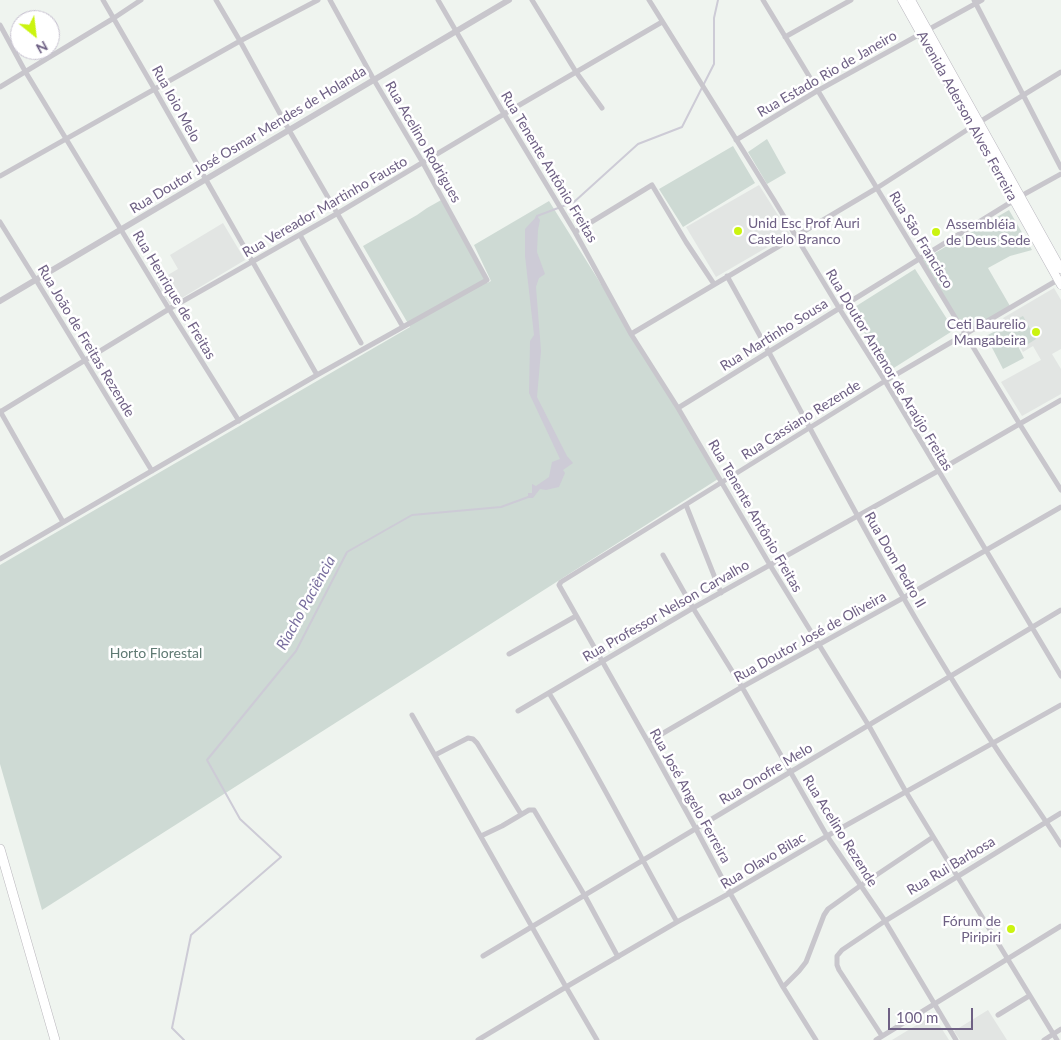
<!DOCTYPE html>
<meta charset="utf-8">
<style>
body{margin:0}
#map{position:relative;width:1061px;height:1040px;overflow:hidden;background:#eff4ef;font-family:Lato,sans-serif}
canvas{display:block}
.north{position:absolute;left:10px;top:10px;width:50px;height:50px;box-sizing:border-box;background:#fff;border:1px solid #c5bfce;border-radius:50%;rotate:151deg;font-size:14px;font-weight:700;line-height:20px;text-align:center;color:#6e6084}
.north::after{content:'';display:block;margin:auto;width:18px;height:22px;background:#cbf40f;clip-path:polygon(50% 0,100% 100%,50% 72%,0 100%)}
.scale{position:absolute;left:888px;top:1008px;width:85px;height:22px;box-sizing:border-box;border:2px solid #6e6084;border-top:0;padding-left:6px;font-size:15px;line-height:18px;white-space:nowrap;color:#6e6084;-webkit-text-stroke:4px #fff;paint-order:stroke}
</style>
<div id="map">
<canvas width="1061" height="1040"></canvas>
<div class="north">N</div>
<div class="scale">100 m</div>
</div>
<script>
const context = document.querySelector('canvas').getContext('2d');
context.lineJoin = 'round';
function fill(path, color) { context.fillStyle = color; context.fill(path, 'evenodd'); }
function strokePath(path, color, width, dash) { context.strokeStyle = color; context.lineWidth = width; context.lineCap = dash ? 'butt' : 'round'; context.setLineDash(dash || []); context.stroke(path); }
function label(font, color, halo, rows, align = 'center') {
  context.font = font + ' Lato,sans-serif'; context.lineWidth = 5; context.setLineDash([]); context.textBaseline = 'middle'; context.strokeStyle = halo; context.fillStyle = color; for (const [text, x, y, turn = 0] of rows) {
    context.save(); context.translate(x, y); context.rotate((+turn || 0) * Math.PI / 180); context.textAlign = isNaN(turn) ? turn : align; if (halo) context.strokeText(text, 0, 0); context.fillText(text, 0, 0); context.restore();
  }
}
fill(new Path2D(`
 M759,185L790,234L716,277L686,227Z
 M223,223L245,260L170,305L156,282L178,269L170,255Z
 M1054,288L1061,300V349L1052,354L1061,369V394L1022,416L1001,382L1041,360L1033,346L1023,352L1003,318Z
 M988,1010L1007,1040H960L954,1031Z
 M933,1015L949,1040H892Z`), '#e2e5e3');
fill(new Path2D(`
 M767,139L786,173L767,184L748,152Z
 M733,146L755,183L683,227L659,189Z
 M443,199L487,283L491,281L474,245L549,201L631,332L718,479L42,910L0,764V565L410,327L363,246L417,215L427,208Z
 M1009,210L1032,250L1010,256L988,268L1010,306L963,333L921,261Z
 M915,269L954,330L889,371L850,310Z
 M1023,316L1036,339L1022,348L1008,324Z
 M1007,325L1024,358L1003,369L986,336Z`), '#cedad4');
fill(new Path2D(`
 M537,216L540,220L538,230L537,252L545,274L539,278L536,287L541,351L537,397L567,456L573,463L563,470L565,473L559,487L546,490L540,489L533,498H528V493H532V484L536,486L549,477L552,462L560,459L529,393L530,341L534,335L525,256V229Z`), '#cdcbd6');
strokePath(new Path2D(`
 M536,218L537,216L574,202L638,144L682,127L714,64V18L718,0
 M184,1040L172,1028L191,935L281,857L240,819L207,760L296,651L347,552L412,515L501,507L531,496`), '#cdcbd6', 2);
const primary = new Path2D(`
 M902,0L1061,285
 M911,0L1061,269`);
const trunk = new Path2D(`
 M0,849L55,1040`);
strokePath(primary, '#b9b6be', 9);
strokePath(trunk, '#bab7bd', 10);
strokePath(new Path2D(`
 M103,0L155,90L317,375
 M216,0L240,41L289,130L403,327
 M438,0L504,114L575,232L631,334L678,408L770,565L869,726L906,792L1057,1040
 M532,0L576,72L602,108
 M649,0L774,200L839,308L885,381L1061,676
 M763,0L1019,423L1061,490
 M974,0L1061,168
 M0,25L25,71L169,309L239,421
 M785,37L851,0
 M0,87L114,18L141,0
 M736,140L817,91L982,0
 M0,176L240,41L318,0
 M0,222L36,280L152,471
 M575,232L652,185L686,242L714,284
 M300,235L361,343
 M727,276C787,383 842,491 903,597C932,647 962,697 994,745C1016,779 1040,811 1061,845
 M631,334L877,188L973,126L1061,72
 M678,408L1021,196L1061,174
 M0,411L63,522
 M0,412L169,309L338,213L504,114L662,22
 M686,505L721,593
 M663,555L693,608L742,687L827,836L885,921L956,1040
 M0,559L317,375L487,280L423,163L374,80L330,0
 M509,654L576,616
 M549,693C595,768 634,846 677,922
 M518,711L693,608L938,471L1061,400
 M412,715L566,987L597,1040
 M648,742L742,687L903,598L1061,507
 M435,755L468,738L473,739L477,743L521,814
 M481,836L502,826L529,810H534L585,896L618,957
 M483,956L1061,610
 M783,987L799,971L806,962L824,915L828,909L860,886L933,837
 M998,1015L1029,996
 M882,1036L839,970L837,965V956L842,950L885,921L1061,813
 M478,1040L566,987L677,922L730,893L827,836L1061,705
 M816,1040L783,987L730,893L696,829L648,742L559,585L561,582L885,381L1061,278
 M876,1040L1061,926
 M1044,1040L1061,1029`), '#c8c6cc', 5);
strokePath(new Path2D(`
 M0,301L509,0`), '#c8c6cc', 6);
strokePath(primary, '#fff', 8);
strokePath(trunk, '#fff', 9);
for (const [x, y, r, color] of [
 [738,231,5,"#cbf40f"],
 [936,232,5,"#cbf40f"],
 [1036,332,5,"#cbf40f"],
 [1011,929,5,"#cbf40f"]
]) { const dot = new Path2D(); dot.arc(x, y, r, 0, 2 * Math.PI); context.fillStyle = color; context.fill(dot); strokePath(dot, '#fff', 2); }
label('14px', '#6e6084', '#fff', [
 ["Rua Estado Rio de Janeiro",827,74,-30],
 ["Rua Ioio Melo",176,104,61],
 ["Avenida Aderson Alves Ferreira",967,116,61],
 ["Rua Doutor José Osmar Mendes de Holanda",248,140,-31],
 ["Rua Acelino Rodrigues",423,142,60],
 ["Rua Tenente Antônio Freitas",549,167,59],
 ["Rua Vereador Martinho Fausto",325,207,-30],
 ["Rua São Francisco",921,240,59],
 ["Rua Henrique de Freitas",174,295,59],
 ["Rua Martinho Sousa",774,335,-32],
 ["Rua João de Freitas Rezende",86,341,59],
 ["Rua Doutor Antenor de Araújo Freitas",889,370,59],
 ["Rua Cassiano Rezende",801,420,-32],
 ["Rua Tenente Antônio Freitas",755,516,60],
 ["Rua Dom Pedro II",895,560,60],
 ["Rua Professor Nelson Carvalho",666,611,-30],
 ["Rua Doutor José de Oliveira",810,637,-29],
 ["Rua Onofre Melo",766,774,-31],
 ["Rua José Angelo Ferreira",690,796,61],
 ["Rua Acelino Rezende",840,831,58],
 ["Rua Olavo Bilac",763,861,-31],
 ["Rua Rui Barbosa",951,866,-31]
]);
label('14px', '#6e6084', '#fff', [
 ["Unid Esc Prof Auri",748,223],
 ["Castelo Branco",748,239],
 ["Assembléia",946,224],
 ["de Deus Sede",946,240],
 ["Ceti Baurelio",1026,324,"right"],
 ["Mangabeira",1026,340,"right"],
 ["Fórum de",1001,921,"right"],
 ["Piripiri",1001,937,"right"]
], 'left');
label('14px', '#5f7a73', '#fff', [
 ["Horto Florestal",156,653]
]);
label('italic 15px', '#786e9e', '#fff', [
 ["Riacho Paciência",306,603,-61]
]);
</script>
